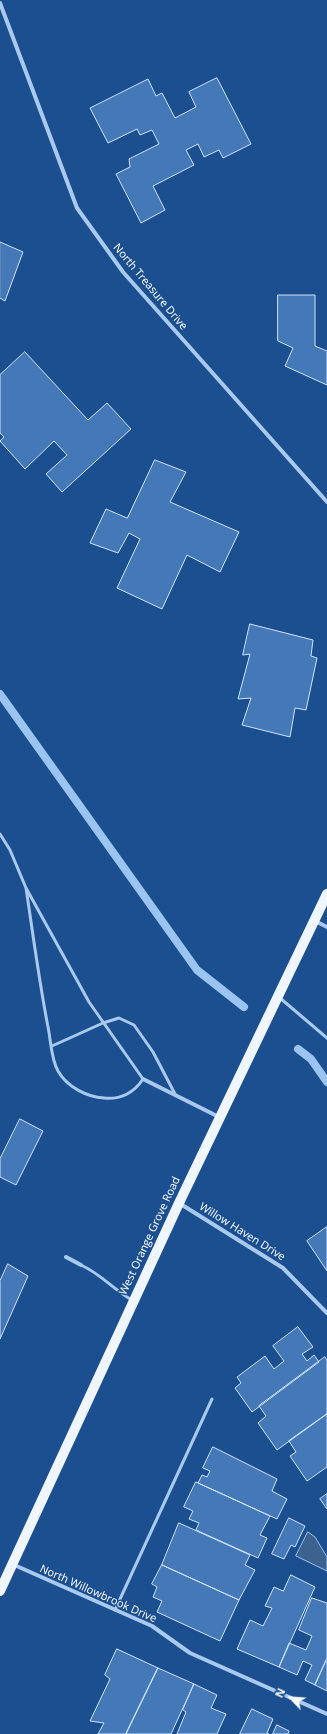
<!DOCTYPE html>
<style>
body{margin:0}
#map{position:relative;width:327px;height:1734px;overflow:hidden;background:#1b4f8f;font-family:"Open Sans",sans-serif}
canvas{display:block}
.north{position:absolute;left:271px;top:1678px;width:40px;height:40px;-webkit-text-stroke:3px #1b4f8f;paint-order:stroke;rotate:295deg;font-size:11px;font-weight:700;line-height:16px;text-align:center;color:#fff}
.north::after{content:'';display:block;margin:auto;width:14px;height:18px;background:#fff;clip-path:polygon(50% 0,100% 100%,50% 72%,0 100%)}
</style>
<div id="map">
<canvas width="327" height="1734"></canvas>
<div class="north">N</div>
</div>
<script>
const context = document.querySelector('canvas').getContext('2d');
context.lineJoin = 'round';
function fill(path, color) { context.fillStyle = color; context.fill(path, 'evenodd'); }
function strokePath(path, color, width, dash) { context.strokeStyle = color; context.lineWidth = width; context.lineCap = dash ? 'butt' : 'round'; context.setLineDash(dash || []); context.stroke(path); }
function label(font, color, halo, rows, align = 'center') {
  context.font = font + ' "Open Sans",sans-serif'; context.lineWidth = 3; context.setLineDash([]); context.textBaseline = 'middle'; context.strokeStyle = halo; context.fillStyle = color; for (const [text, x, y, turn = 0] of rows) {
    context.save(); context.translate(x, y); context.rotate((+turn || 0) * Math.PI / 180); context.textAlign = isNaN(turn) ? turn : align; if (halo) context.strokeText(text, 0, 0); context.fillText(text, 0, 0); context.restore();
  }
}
const water = new Path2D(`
 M308,1532L315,1537L327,1557V1571L296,1556Z`);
fill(water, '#3c6290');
strokePath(water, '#9cc4f0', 1);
strokePath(new Path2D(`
 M0,694L197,970L244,1007
 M298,1049L311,1059L327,1082`), '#9cc4f0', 8);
const building = new Path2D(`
 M217,78L251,144L223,158L219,150L204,157L198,144L186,150L194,165L153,186L165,210L141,223L116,174L130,167L129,159L159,144L152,130L140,135L137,129L108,143L90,108L148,79L156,96L162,93L175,118L196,107L189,92Z
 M0,242L23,252L5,301L0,298Z
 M278,295H315V346L327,351V385L285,366L293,348L278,341Z
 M25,352L88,420L107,403L131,429L62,492L46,474L67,455L54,441L25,469L0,441L4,437L0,433V375Z
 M155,460L186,472L170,502L239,532L220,572L187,555L162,609L117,588L140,539L129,533L118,553L90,543L106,509L127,518Z
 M250,624L313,640L311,656L317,658L306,710L295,708L290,737L242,725L251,698L238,699L250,654L243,655Z
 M20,1119L43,1131L16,1185L0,1177V1159Z
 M327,1227V1271L307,1241Z
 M8,1264L28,1276L0,1339V1281Z
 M298,1327L313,1347L302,1354L307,1361L314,1355L319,1362L252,1412L235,1388L241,1383L237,1377L265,1356L274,1369L284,1361L273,1346Z
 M325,1357L327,1360V1414L277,1450L258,1423L266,1416L259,1406Z
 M327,1414V1467L307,1481L290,1456L296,1452L289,1441Z
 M213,1447L277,1479L272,1491L287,1499L277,1519L198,1483L202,1475L207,1477L210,1471L203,1468Z
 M196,1482L270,1516L260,1535L267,1538L258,1558L196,1530L199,1523L189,1519L193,1511L184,1507Z
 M327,1494V1509L320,1499Z
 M289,1518L305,1526L295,1547L291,1545L284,1559L272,1554Z
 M179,1523L250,1555L245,1565L255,1570L239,1600L162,1565Z
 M162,1565L239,1600L220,1641L157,1612L162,1601L153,1597L157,1587L152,1584Z
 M291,1575L315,1587L279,1667L237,1649L250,1620L263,1626L272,1608L265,1606L274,1587L283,1591Z
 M312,1598L327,1603V1658L315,1685L305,1680L312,1665L303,1661L297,1675L279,1667L289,1643L306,1650L312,1636L299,1630Z
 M117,1649L158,1668L126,1734H98L104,1723L90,1721L110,1679L105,1675Z
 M326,1661L327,1662V1691L315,1685Z
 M158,1668L194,1684L171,1734H126Z
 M194,1684L217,1695L211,1708L226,1714L217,1734H177L186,1712L183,1710Z
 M252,1709L273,1719L267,1733L269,1734H240Z
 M277,1725L289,1731L288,1734H273Z`);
fill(building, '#4478b7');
strokePath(building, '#cfe3fa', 1);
strokePath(new Path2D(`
 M0,834L10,850L26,888L89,1002L143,1079C134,1093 120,1100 104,1098C87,1097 67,1087 58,1071C51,1059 51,1041 48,1027C39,981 33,934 26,888
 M280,998L327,1038
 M52,1046L103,1023L119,1018L134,1025L153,1052L175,1094
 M81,1265C101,1274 114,1290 132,1300
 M115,1610L212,1399`), '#a9c9ee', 3);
strokePath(new Path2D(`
 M0,3L77,208L123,272L327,502
 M315,921L327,927
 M143,1079L219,1117
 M179,1203L283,1268L327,1313
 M66,1257L81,1265
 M12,1564L152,1626L190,1653L327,1714`), '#a9c9ee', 4);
strokePath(new Path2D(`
 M0,1591L179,1203L327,894`), '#f0f6ff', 10);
label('11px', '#fff', '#1b4f8f', [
 ["North Treasure Drive",150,287,50],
 ["Willow Haven Drive",242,1232,32],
 ["West Orange Grove Road",150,1236,-65],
 ["North Willowbrook Drive",98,1594,24]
]);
</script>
